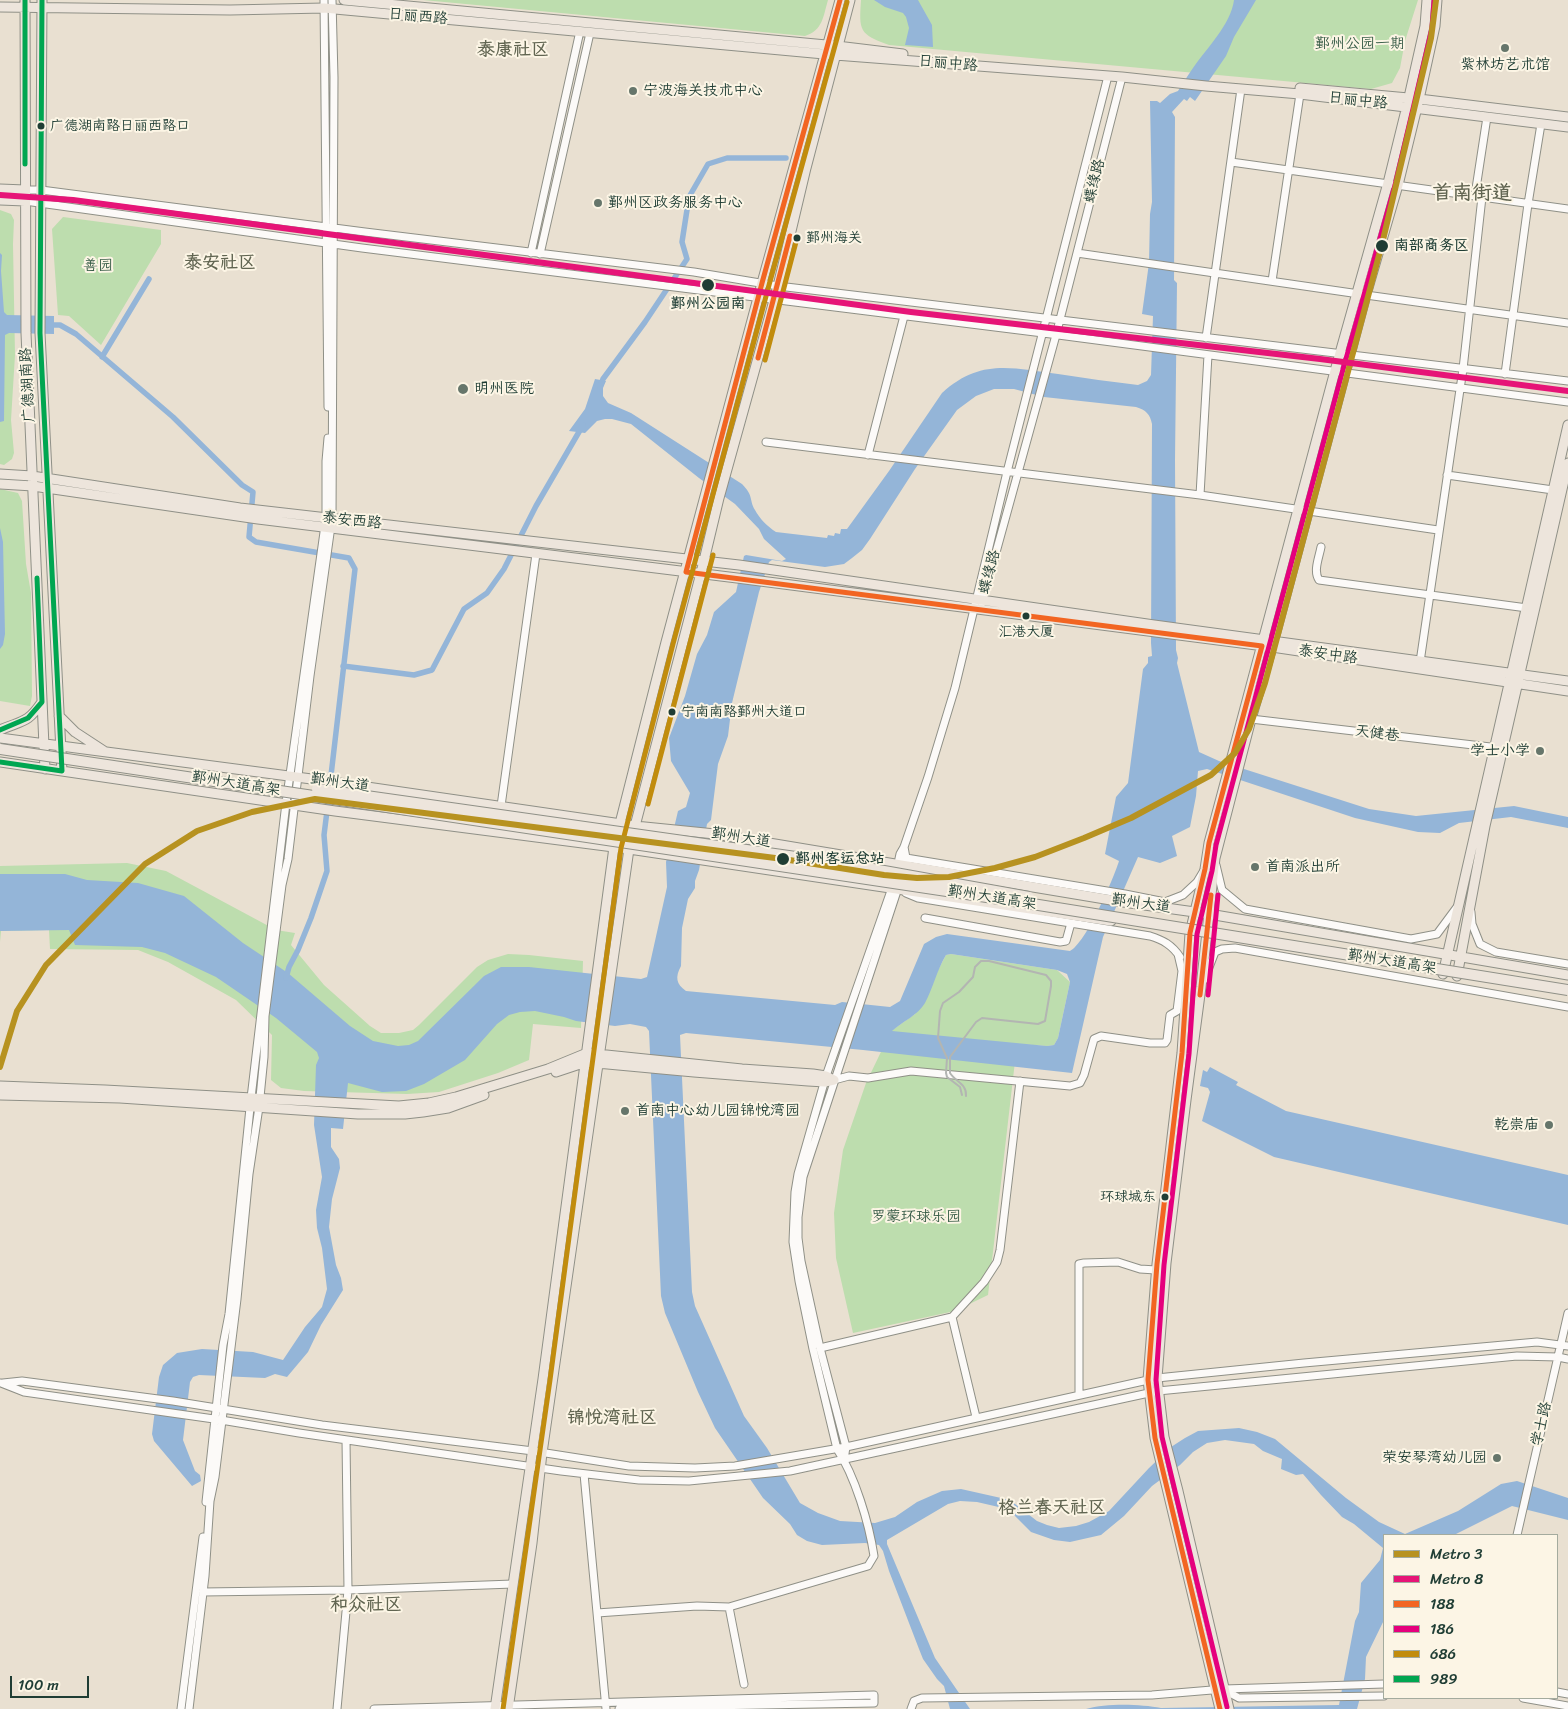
<!DOCTYPE html>
<meta charset="utf-8">
<style>
body{margin:0}
#map{position:relative;width:1568px;height:1709px;overflow:hidden;background:#e9e0d1;font-family:Sriracha,sans-serif}
canvas{display:block}
.legend{position:absolute;left:1383px;top:1534px;width:175px;height:165px;box-sizing:border-box;background:#fcf5e5;border:1px solid #a4ab9e;margin:0;padding:6px 9px;list-style:none;font-size:15px;color:#1f3d34}
.legend li{display:flex;align-items:center;gap:10px;height:25px}
.legend b{width:25px;border:1px solid #a4ab9e}
.scale{position:absolute;left:10px;top:1676px;width:79px;height:22px;box-sizing:border-box;border:2px solid #1f3d34;border-top:0;padding-left:6px;font-size:15px;line-height:18px;white-space:nowrap;color:#1f3d34;-webkit-text-stroke:4px #fcf5e5;paint-order:stroke}
</style>
<div id="map">
<canvas width="1568" height="1709"></canvas>
<ul class="legend">
<li><b style="height:6px;background:#b79220"></b>Metro 3</li>
<li><b style="height:6px;background:#e61477"></b>Metro 8</li>
<li><b style="height:6px;background:#f26522"></b>188</li>
<li><b style="height:6px;background:#e5007d"></b>186</li>
<li><b style="height:6px;background:#c18c0d"></b>686</li>
<li><b style="height:6px;background:#00a651"></b>989</li>
</ul>
<div class="scale">100 m</div>
</div>
<script>
const context = document.querySelector('canvas').getContext('2d');
context.lineJoin = 'round';
function fill(path, color) { context.fillStyle = color; context.fill(path, 'evenodd'); }
function strokePath(path, color, width, dash) { context.strokeStyle = color; context.lineWidth = width; context.lineCap = dash ? 'butt' : 'round'; context.setLineDash(dash || []); context.stroke(path); }
function label(font, color, halo, rows, align = 'center') {
  context.font = font + ' Sriracha,"LXGW WenKai TC",sans-serif'; context.lineWidth = 4; context.setLineDash([]); context.textBaseline = 'middle'; context.strokeStyle = halo; context.fillStyle = color; for (const [text, x, y, turn = 0] of rows) {
    context.save(); context.translate(x, y); context.rotate((+turn || 0) * Math.PI / 180); context.textAlign = isNaN(turn) ? turn : align; if (halo) context.strokeText(text, 0, 0); context.fillText(text, 0, 0); context.restore();
  }
}
fill(new Path2D(`
 M423,0H828C823,17 823,30 805,36Z
 M861,0H1418L1405,41L1400,68L1392,83L1371,89L889,45C859,34 859,31 861,0Z
 M0,210L11,214L14,220L13,244L15,355L11,420L14,453L12,459L4,465L0,464Z
 M63,217L161,230V244L101,345L69,316L58,315L52,229Z
 M0,489L18,493L22,501L26,564L31,593L32,696L30,706L0,701Z
 M0,829V866L127,863L166,871L276,930L295,933L291,945L324,985L370,1026L381,1033H399L413,1030L419,1025L477,967L488,960L508,954L529,955L583,961L581,1028L533,1024L529,1060L498,1073L439,1092L407,1094L304,1091L281,1088L271,1080L272,1035L236,1000L168,962L138,950L50,949L49,930L1,931L0,942Z
 M951,954L1057,970L1070,982L1058,1038L1054,1045L1047,1046L1017,1044L988,1295L955,1311L853,1333L836,1258L834,1213L843,1150L866,1083L891,1031L915,1014L946,955Z`), '#bdddae');
fill(new Path2D(`
 M874,0H918L932,25L933,47L905,45L909,28L906,17L903,13L885,7Z
 M1234,0H1256L1234,37L1226,56L1195,101L1190,97L1187,101L1184,99L1172,112L1175,117L1174,280L1177,283L1175,460L1176,650L1178,658L1177,663L1199,752L1219,761L1369,809L1416,816L1514,806L1568,817V828L1511,817L1459,823L1440,833L1418,832L1355,818L1207,769L1198,771L1196,796L1190,827L1172,836L1177,856L1160,863L1138,857L1103,937L1072,1073L863,1050L686,1033L680,1035L692,1292L695,1306L744,1416L767,1448L800,1503L818,1513L840,1521L875,1523L895,1517L917,1502L942,1491L961,1489L1010,1500L1037,1521L1047,1525L1059,1528L1076,1526L1089,1522L1109,1511L1149,1468L1171,1447L1185,1438L1198,1431L1239,1428L1257,1432L1275,1439L1346,1498L1379,1522L1405,1534L1458,1511L1501,1484L1517,1481L1568,1498V1520L1512,1506L1454,1535H1384V1620L1366,1657L1365,1679L1357,1709H1086C1107,1703 1140,1704 1161,1708L1339,1705L1355,1621L1359,1612L1361,1583L1380,1560L1383,1548L1354,1524L1342,1517L1321,1495L1303,1474L1296,1475L1281,1469L1282,1459L1263,1451L1254,1444L1225,1440L1207,1443L1193,1452L1180,1465L1152,1486L1124,1516L1101,1535L1070,1542L1054,1540L1031,1532L1011,1512L1003,1508L977,1502L960,1501L948,1504L887,1540V1544L935,1658L970,1709H950L944,1686L937,1679L923,1659L919,1649L889,1571L883,1551L879,1545L865,1543L822,1545L807,1541L797,1535L790,1524L763,1498L715,1428L698,1392L665,1313L661,1296L649,1031L646,1027L630,1024L615,1026L576,1021L564,1017L535,1011L520,1012L509,1015L497,1024L465,1060L424,1084L406,1091L382,1092L348,1083L343,1129L331,1128V1147L339,1159L340,1168L332,1199L329,1227L336,1265L341,1278L343,1290L321,1325L308,1352L287,1377L275,1374L265,1378L199,1375L193,1377L190,1382L183,1440L195,1471L200,1475L201,1481L192,1486L154,1441L152,1434L159,1377L163,1365L177,1353L202,1349L253,1352L283,1360L305,1327L322,1307L327,1289L322,1248L317,1228L316,1210L322,1177L314,1125L316,1065L319,1058L317,1052L276,1018L216,977L165,953L142,947L75,945L69,930L0,931V874H65L87,880L138,883L184,896L243,943L288,973L350,1026L373,1041L398,1046L409,1045L418,1041L484,976L501,967H529L641,979L647,977L667,887L666,862L678,811L686,807L690,793L671,761L669,738L685,696L697,654L707,635L714,612L736,592L744,556L746,555L782,561L786,559L764,539L759,529L735,504L699,478L631,424L612,419H605L597,421L585,433L569,431L585,409L595,379L606,381L603,388V396L608,403L631,413L742,484C754,496 749,500 755,510C759,518 768,527 776,532L827,538L828,535L834,536L835,533L840,534L841,529H847L889,471L942,393C980,358 1012,368 1058,374C1085,378 1112,382 1138,385L1147,381L1151,375L1153,316L1142,314L1149,263L1150,214L1152,202L1150,101H1157L1160,103L1170,94L1178,91C1183,83 1188,75 1193,68C1207,48 1231,24 1234,0ZM994,389H1014L1044,397L1136,407C1146,410 1150,414 1152,424L1151,643L1152,656L1148,657V663L1143,669L1128,783L1116,797L1105,854L1119,861C1113,880 1086,943 1070,951L947,934L936,937L924,944L900,1001L890,1007L842,1002L835,1005L686,991C676,984 675,977 681,966L682,928L688,899L695,888V881L699,870L707,824L711,820L718,764L728,736L732,703L759,592L769,562L772,560L825,567L844,564L852,558L862,550L870,539L915,469L957,410L976,396ZM951,954L1057,970L1067,974L1070,982L1058,1038L1054,1045L1047,1046L892,1031C902,1022 918,1015 925,1003C933,988 937,970 946,955Z
 M0,253L2,255L1,271L4,312L7,315L54,316V334L9,333L5,335L4,421L0,422Z
 M0,528L3,542L5,634L3,645L0,649Z
 M1210,1067L1238,1082L1236,1085L1286,1111L1568,1175V1225L1274,1157L1202,1121L1210,1092L1208,1088L1200,1086L1203,1070L1207,1072Z`), '#94b5d8');
strokePath(new Path2D(`
 M47,325H60L76,334L173,417L242,485L253,492L249,537L256,542L349,558L355,569L330,784
 M102,357L149,279
 M600,387L603,379L645,322L687,259L682,242L689,197L708,164L727,158H786
 M343,666L414,675L432,670L464,609L487,593L504,569L536,506L583,425
 M286,978L289,967L298,950L311,918L327,871L324,835L329,795`), '#94b5d8', 5.5);
const minor = new Path2D(`
 M324,0L328,407
 M1231,162L1568,209
 M25,190H41L365,232L694,272L778,286L1568,381
 M1475,195L1487,117
 M25,201L362,248L1043,333L1568,402
 M531,253L580,31
 M1077,253L1366,295L1568,323
 M540,254L590,33
 M1272,281L1300,94
 M1206,338L1241,89
 M1505,374L1528,204L1541,124
 M766,442L1200,495L1438,530
 M868,455L904,316
 M1447,475L1553,490
 M1200,495L1208,355
 M1321,547C1319,558 1313,571 1319,580L1527,608
 M982,603L1056,335L1122,77
 M1420,662L1463,369L1482,197
 M1251,719L1499,748
 M501,806L536,554
 M906,858L1125,894L1165,902L1183,895L1197,882L1203,872
 M1216,865L1222,890L1245,909L1411,939L1437,934L1457,907
 M897,868L900,854L904,847L928,777L955,688L1007,472L1108,76
 M903,869L906,858L904,847
 M906,893L918,898L1150,936C1163,940 1172,945 1180,957
 M1471,912L1472,924L1480,944L1496,952L1568,964
 M925,918L1060,942L1066,941L1071,923
 M1204,980L1215,952L1222,949L1235,948L1568,1007
 M834,1080L849,1076L868,1078L911,1071L1070,1086L1080,1083L1084,1075L1094,1039L1101,1036L1150,1043H1165L1167,1040L1170,1015L1177,1011L1182,971L1178,954
 M952,1317L976,1417
 M820,1348L952,1317L984,1282L997,1262L1000,1250L1020,1081
 M1,1383L24,1392L221,1420L299,1433L561,1471L639,1480L689,1481L790,1471L1158,1391L1517,1356L1558,1357L1568,1359
 M3,1383L22,1381L173,1401L322,1425L533,1451L629,1466L695,1468L735,1466L846,1447L1157,1378L1304,1363L1537,1342L1568,1346
 M1079,1395V1264L1084,1263L1118,1262L1140,1269L1156,1270
 M844,1460L846,1447L820,1348L801,1261L798,1238V1217L803,1177L899,885
 M584,1474L606,1709
 M206,1502L223,1345L229,1314L251,1098L286,803L326,518V461L328,438
 M1517,1535L1568,1313
 M203,1592L348,1590L513,1584
 M729,1607L744,1684
 M597,1613L697,1606L729,1607L868,1566L874,1556C869,1523 855,1476 837,1449L813,1349L799,1281L793,1242L795,1192L798,1174L826,1076L893,885
 M1226,1691L1239,1698L1384,1696
 M1557,1692L1568,1694
 M1523,1698L1568,1706
 M181,1709L203,1537
 M189,1709L205,1576L210,1501L215,1477L237,1299L249,1174L259,1107L264,1057L265,1016L282,885L288,859L310,676L332,519L334,77L332,0
 M337,1709L348,1590L346,1440
 M374,1709L874,1695V1703L648,1707L619,1709
 M911,1709L914,1701L922,1698L1152,1695L1224,1689L1384,1684`);
const major = new Path2D(`
 M25,0L26,333L45,769
 M42,0L40,333L62,771
 M344,0L837,46L903,54
 M0,7L230,10L324,8L835,55L1122,77L1206,86L1300,94L1568,127
 M1300,88L1419,99L1568,117
 M0,189L25,190
 M0,200L25,201
 M0,474L32,476L240,508L739,565L1154,625L1568,681
 M0,484L33,486L258,519L737,578L1272,647L1568,691
 M59,716L75,732L104,751
 M0,730C23,720 27,724 42,702
 M0,738L319,780L635,826L715,834L1123,902L1209,914L1568,975
 M0,762L335,811L629,849L1111,921
 M1443,974L1568,425
 M1457,976L1485,826L1568,463
 M556,1072L586,1062L694,1072L808,1081L825,1082L834,1080
 M0,1086L105,1090L399,1106L429,1103L456,1097L548,1069L587,1053L742,1069L813,1074L826,1076L834,1080
 M0,1095L120,1098L358,1114H405L423,1112L448,1108L484,1095
 M495,1709L543,1379L614,847L666,642L762,283L840,0
 M508,1709L532,1543L542,1453L629,849L701,573L719,498L778,286L806,168L850,0
 M1220,1709L1155,1438L1148,1380L1157,1264L1182,1053L1190,933L1205,869L1209,843L1335,371L1388,183L1407,106L1425,26L1427,0
 M1229,1709L1178,1491L1164,1437L1157,1378L1166,1263L1186,1100L1201,987L1215,858L1251,719L1272,647L1366,295L1398,185L1419,99L1435,26L1437,0`);
strokePath(minor, '#8f9087', 9);
strokePath(major, '#8f9087', 11);
strokePath(minor, '#fcfaf8', 7);
strokePath(major, '#ede5dc', 9);
strokePath(new Path2D(`
 M962,1095L960,1087L947,1077L946,1073L947,1058L938,1038L940,1011L943,1003L959,992L973,977L975,967L981,961H989L1046,975L1051,981V986L1045,1021L1038,1024L982,1018L976,1022L950,1057V1073C956,1082 967,1084 966,1096`), '#b3b5b2', 2);
const highwayBridge = new Path2D(`
 M0,749L1020,902L1568,990
 M317,789L845,864L1029,897`);
strokePath(highwayBridge, '#8f9087', 12, []);
strokePath(highwayBridge, '#ede5dc', 10);
strokePath(new Path2D(`
 M840,0L762,283L686,572L1262,646L1209,843L1205,869L1190,933L1182,1053L1157,1264L1148,1380L1155,1438L1220,1709
 M758,358L790,236
 M1200,995L1211,895`), '#f26522', 5);
strokePath(new Path2D(`
 M1208,995L1218,895
 M1227,1707L1162,1437L1156,1380L1164,1265L1189,1054L1197,934L1212,871L1216,845L1342,373L1395,185L1432,28L1434,1`), '#e5007d', 5);
strokePath(new Path2D(`
 M765,360L797,238
 M648,804L713,555
 M503,1709L550,1380L621,848L673,644L769,285L847,2`), '#c18c0d', 5);
strokePath(new Path2D(`
 M25,0V164
 M0,730L28,718L42,702L37,578
 M0,762L62,771L40,333L42,0`), '#00a651', 5);
strokePath(new Path2D(`
 M0,1067L17,1011L46,965L145,864L197,831L252,812L315,799L783,859L884,875L917,878L949,877L995,868L1035,857L1084,838L1131,818L1211,775L1235,753L1249,729L1265,683L1382,244L1431,38L1436,0`), '#b79220', 6);
strokePath(new Path2D(`
 M0,195L73,200L911,312L1320,359L1568,391`), '#e61477', 6);
for (const [x, y, r, color] of [
 [1505,48,5,"#66766b"],
 [633,91,5,"#66766b"],
 [41,126,4.5,"#1f3d34"],
 [598,203,5,"#66766b"],
 [797,238,4.5,"#1f3d34"],
 [1382,246,7,"#1f3d34"],
 [708,285,7,"#1f3d34"],
 [463,389,6,"#66766b"],
 [1026,616,4.5,"#1f3d34"],
 [672,712,4.5,"#1f3d34"],
 [1540,751,5,"#66766b"],
 [783,859,7,"#1f3d34"],
 [1255,867,5,"#66766b"],
 [625,1111,5,"#66766b"],
 [1549,1125,5,"#66766b"],
 [1165,1197,4.5,"#1f3d34"],
 [1497,1458,5,"#66766b"]
]) { const dot = new Path2D(); dot.arc(x, y, r, 0, 2 * Math.PI); context.fillStyle = color; context.fill(dot); strokePath(dot, '#fcf5e5', 2); }
label('14px', '#1f3d34', '#fcf5e5', [
 ["广德湖南路日丽西路口",50,126],
 ["鄞州海关",806,238],
 ["汇港大厦",1026,632,"center"],
 ["宁南南路鄞州大道口",681,712],
 ["环球城东",1156,1197,"right"]
], 'left');
label('15px', '#1f3d34', '#fcf5e5', [
 ["日丽西路",418,17,5],
 ["日丽中路",948,64,5],
 ["日丽中路",1358,101,6],
 ["蝶缘路",1095,181,-76],
 ["广德湖南路",28,385,-93],
 ["泰安西路",352,521,6],
 ["蝶缘路",990,572,-75],
 ["泰安中路",1328,655,8],
 ["天健巷",1377,734,7],
 ["鄞州大道",340,783,8],
 ["鄞州大道高架",236,784,9],
 ["鄞州大道",741,838,9],
 ["鄞州大道高架",992,898,9],
 ["鄞州大道",1141,904,8],
 ["鄞州大道高架",1392,962,9],
 ["学士路",1542,1424,-77]
]);
label('15px', '#375c47', '#fcf5e5', [
 ["鄞州公园一期",1360,44],
 ["善园",98,266],
 ["罗蒙环球乐园",916,1217]
]);
label('15px', '#1f3d34', '#fcf5e5', [
 ["紫林坊艺术馆",1505,65,"center"],
 ["宁波海关技术中心",643,91],
 ["鄞州区政务服务中心",608,203],
 ["明州医院",474,389],
 ["学士小学",1530,751,"right"],
 ["首南派出所",1265,867],
 ["首南中心幼儿园锦悦湾园",635,1111],
 ["乾崇庙",1539,1125,"right"],
 ["荣安琴湾幼儿园",1487,1458,"right"]
], 'left');
label('bold 15px', '#1f3d34', '#fcf5e5', [
 ["南部商务区",1394,246],
 ["鄞州公园南",708,304,"center"],
 ["鄞州客运总站",795,859]
], 'left');
label('bold 18px', '#616551', '#fcf5e5', [
 ["泰康社区",513,50],
 ["泰安社区",220,263],
 ["锦悦湾社区",612,1418],
 ["格兰春天社区",1052,1508],
 ["和众社区",366,1605]
]);
label('bold 20px', '#616551', '#fcf5e5', [
 ["首南街道",1472,194]
]);
</script>
